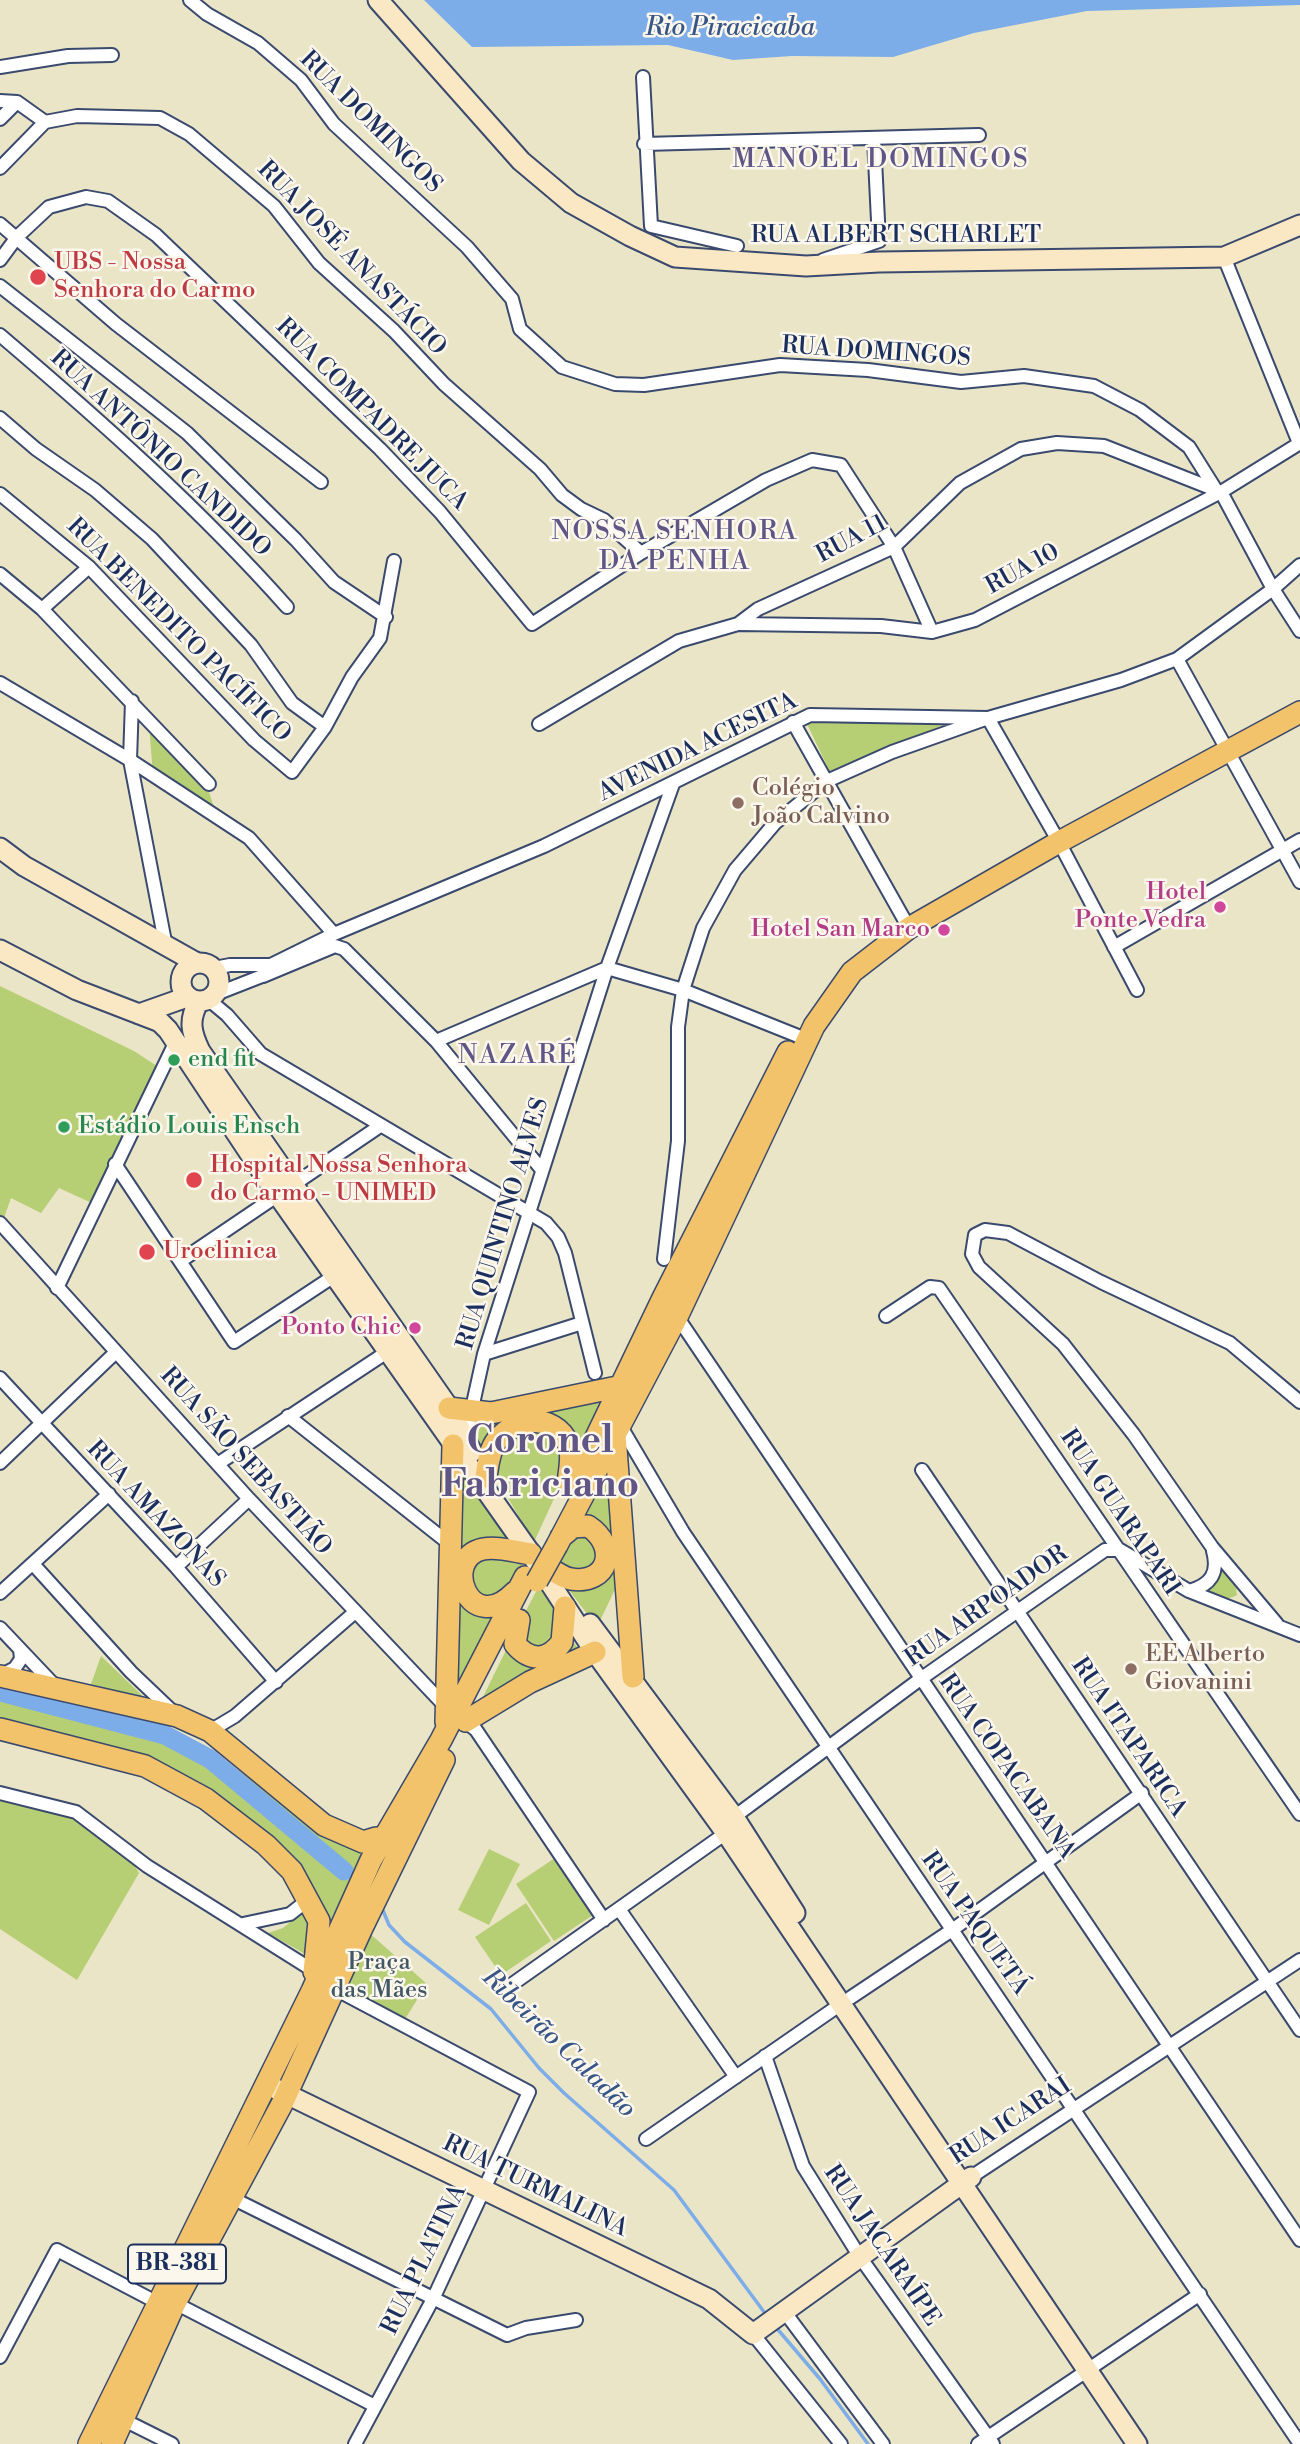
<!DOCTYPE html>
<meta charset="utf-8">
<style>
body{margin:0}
canvas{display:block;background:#ebe5c7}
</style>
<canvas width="1300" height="2444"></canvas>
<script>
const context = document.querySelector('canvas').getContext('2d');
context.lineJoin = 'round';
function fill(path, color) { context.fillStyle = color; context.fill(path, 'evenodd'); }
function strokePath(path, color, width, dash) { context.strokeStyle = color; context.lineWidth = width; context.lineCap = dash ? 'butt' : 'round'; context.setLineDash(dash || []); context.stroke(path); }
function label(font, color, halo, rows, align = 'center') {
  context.font = font + ' "Libre Bodoni",serif'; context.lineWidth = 5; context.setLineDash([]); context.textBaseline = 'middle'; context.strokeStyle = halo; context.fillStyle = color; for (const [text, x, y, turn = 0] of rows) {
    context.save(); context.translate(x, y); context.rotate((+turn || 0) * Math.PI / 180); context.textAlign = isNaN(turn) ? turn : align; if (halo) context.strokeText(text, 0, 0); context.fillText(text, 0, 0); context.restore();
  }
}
fill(new Path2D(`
 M840,718L948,723L830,772L807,724Z
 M149,725L208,789L217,816L153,775Z
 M0,986L134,1051L157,1066L94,1204L59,1188L41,1213L11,1198L4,1218L0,1215Z
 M614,1393L577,1464L548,1419L484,1450L470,1431L473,1416Z
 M534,1430L549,1435L564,1450V1477L534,1542L495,1476L504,1441Z
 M609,1449L620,1579L597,1627L566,1586L589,1585L610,1534L604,1524L581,1520Z
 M456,1455L516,1547L484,1538L459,1595L504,1609L450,1706Z
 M586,1535L596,1537L595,1572L559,1571L555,1552L569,1540Z
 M506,1554L524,1566L514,1586L484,1601L473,1594L471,1561Z
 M1220,1568L1236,1588L1237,1595C1227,1602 1218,1595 1208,1590Z
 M540,1584L557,1610L550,1651L527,1646L519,1624Z
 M570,1637L581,1653L480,1703L509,1644L522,1659Z
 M101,1656L151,1704L91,1684Z
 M0,1682L169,1731L215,1754L312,1822L369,1842L329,1923L309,1893L302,1867L272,1836L210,1793L0,1725Z
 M0,1799C52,1811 113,1819 139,1873L77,1980L0,1929Z
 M489,1849L520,1864L489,1925L458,1910Z
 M555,1858L593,1915L554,1941L516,1884Z
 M526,1903L551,1941L501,1975L475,1937Z
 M309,1907L312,1948L305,1954L268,1933L283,1928Z
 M367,1931L427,1984L405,2019L353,1992L347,1985Z`), '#b6ce74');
fill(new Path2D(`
 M424,0H1300V5L1087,11L974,33L893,57L792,56L733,60L668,45L472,47Z`), '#7dade8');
strokePath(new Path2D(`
 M344,1871L355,1880
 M382,1908L389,1925L405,1942L491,2009L539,2068L564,2093L674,2190L767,2316
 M774,2325L820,2379L868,2444`), '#7dade8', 3.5);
strokePath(new Path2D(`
 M0,1692L165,1735L210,1759L344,1871`), '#7dade8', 19);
const minor = new Path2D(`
 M190,0L207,14L258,43L301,80L334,124L467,247L512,299L520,329L562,367L615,384L644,385L780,365L868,370L961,382L1024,376L1094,386L1140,410L1189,447L1216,490
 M0,67L68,56L112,55
 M643,77L651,226L737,246
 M0,101L17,102L45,122
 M0,119L17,102
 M644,144L979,135
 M0,168L45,122L77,116L160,118L189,134L274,206L319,263L394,331L444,384L540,469L562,495L581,509L604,520L641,553
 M0,224L116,324L321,482
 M1224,257L1299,443
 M0,260L17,237L49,207L86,197L108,201L156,235L380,449L440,512L532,624L641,553L766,480L812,460L841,465L894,547L932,632
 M823,260L879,241L874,139
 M0,286L187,433L296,540L334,582L386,617
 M0,335C101,421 199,508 287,607
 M0,418L36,449L95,490L152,539L251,645L292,703L325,727
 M0,494L89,567L254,740L292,772L325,727L352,677L380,638L394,561
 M0,574L42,609L209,784
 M42,609L89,567
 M739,624L881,626L932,632L975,620L1221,492L1300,443
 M1177,659L1300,882
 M0,683L130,760L249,838L334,934
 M132,701L130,760L166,947
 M793,722L909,928
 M539,724L679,641L738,624L758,609L894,547L960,483L1021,449L1057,443L1104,446L1221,492L1273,589L1300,631
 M1114,947L1300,840
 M214,968L230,965H271
 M263,976L335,946L344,949L436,1041L542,1170
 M216,994L262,976L271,965L334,934L544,846L810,715L988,718L1121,680L1177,659L1273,589L1300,565
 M209,1000L227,1015L261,1054L546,1223L558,1237L565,1253L595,1373
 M436,1041L607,968L683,990L808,1040
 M115,1164L234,1342L334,1276
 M0,1223L249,1499L446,1707
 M664,1259L678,1141V1027L683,990L703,928L735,870L775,823L827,781L892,752L988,718L1059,842L1137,990
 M182,1260L380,1126
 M57,1288L176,1041
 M676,1315L1300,2240
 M886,1316L930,1287L939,1288L1300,1814
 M484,1354L582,1323
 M0,1378L176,1567L276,1682
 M288,1416L451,1545
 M620,1425L683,1532L1300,2444
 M465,1440L484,1354L607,968L673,784
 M0,1463L116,1352
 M219,1463L387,1352
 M922,1470L1300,2030
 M33,1564L131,1672L172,1711
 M176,1567L249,1499
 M1189,1591C1211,1585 1219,1573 1213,1551
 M0,1593L109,1494
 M1277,1624L1212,1547L1134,1435L1063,1344L979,1267L972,1254L975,1235L985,1230L1008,1233L1101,1282L1230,1343L1300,1402
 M0,1628L55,1686
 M0,1676L15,1668L21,1659L20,1649
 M461,1718L476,1730L604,1920
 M210,1731L235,1716L354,1613
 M0,1793L76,1812L147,1866L314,1971L318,1967
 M730,1820L919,1680L1105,1550H1120L1189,1591L1300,1635
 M619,1909L736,2077
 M243,1924L290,1914L309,1899
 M335,1989L529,2092L434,2297L355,2444
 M504,1990L726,1833
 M850,1998L952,1930L1142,1793
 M765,2056L803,2166L860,2257L993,2444
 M646,2139L841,2004
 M971,2177L1300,1960
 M230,2197L507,2335L526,2328L576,2320
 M175,2303L375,2406
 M784,2311L883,2444
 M753,2334L841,2444
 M0,2357L57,2250L158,2303
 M1095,2365L1200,2294
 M124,2420L172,2444
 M978,2444L1088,2370`);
const secondary = new Path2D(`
 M378,0L521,161L571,203L630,236L675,257L806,266L879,262L1224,257L1300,225
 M0,848L24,866L197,963
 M0,950L77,990L160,1022L168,1030L270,1184L531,1554L595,1652L726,1833L1137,2444
 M181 982a19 19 0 1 1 38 0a19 19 0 1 1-38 0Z
 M199,1001C188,1020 191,1032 200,1051L449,1408L472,1452
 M139,1014L187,997
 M590,1624L734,1817L795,1913
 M272,2087L709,2299L753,2334L971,2177`);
const primary = new Path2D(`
 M449,1408L491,1413L622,1386
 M615,1435L633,1677
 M486,1477C488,1465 489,1450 497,1440C518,1414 561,1414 570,1450C572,1460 569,1473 568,1483
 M575,1481L663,1298L788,1052
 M557,1545L677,1317L814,1026L852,972L909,928L1059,842L1300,712
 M550,1569C556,1572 564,1578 571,1579C609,1585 619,1546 588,1526L573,1527L561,1537
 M515,1592C469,1639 440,1558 483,1549C498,1546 516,1552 531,1554
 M519,1620L515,1644C530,1662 548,1661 562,1642L565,1607
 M0,1676L177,1716L210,1731L324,1825L363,1842L376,1838L390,1846
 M466,1721L530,1682L595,1652
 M446,1722L453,1445
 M0,1729L145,1766L206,1799L266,1845L292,1871L319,1921L314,1972
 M89,2444L312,1991L371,1860L441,1740L525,1577
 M112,2444L175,2303L282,2104L362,1928L444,1760`);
strokePath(minor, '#3a4a6e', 16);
strokePath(secondary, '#3a4a6e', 23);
strokePath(primary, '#3a4a6e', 24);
strokePath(minor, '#fff', 12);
strokePath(secondary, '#fae7c3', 19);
strokePath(primary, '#f2c36a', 21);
const primaryBridge = new Path2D(`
 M537,1581L557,1545`);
strokePath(primaryBridge, '#3a4a6e', 24, []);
strokePath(primaryBridge, '#f2c36a', 21);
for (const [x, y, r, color] of [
 [38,277,9,"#e0444e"],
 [738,803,7,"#8d6e63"],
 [1220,907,7,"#d1479c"],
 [944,930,7,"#d1479c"],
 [174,1060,7,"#2e9e5b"],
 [64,1127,7,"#2e9e5b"],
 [194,1180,9,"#e0444e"],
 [147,1252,9,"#e0444e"],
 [415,1328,7,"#d1479c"],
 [1131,1669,7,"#8d6e63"]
]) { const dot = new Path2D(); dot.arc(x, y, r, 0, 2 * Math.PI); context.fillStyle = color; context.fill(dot); strokePath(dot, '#fbf7ec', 2.5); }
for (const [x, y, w] of [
 [177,2264,98]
]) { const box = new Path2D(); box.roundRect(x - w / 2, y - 19.5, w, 39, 5); context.fillStyle = '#fbf7ec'; context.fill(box); strokePath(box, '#1b2f5e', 2); }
label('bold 23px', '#1b2f5e', null, [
 ["BR-381",177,2264]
]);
label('24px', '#1b2f5e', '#fbf7ec', [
 ["RUA DOMINGOS",370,123,45],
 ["RUA ALBERT SCHARLET",896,236],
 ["RUA JOSÉ ANASTÁCIO",351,259,46],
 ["RUA DOMINGOS",876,353,4],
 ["RUA COMPADRE JUCA",371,415,45],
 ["RUA ANTÔNIO CANDIDO",160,454,43],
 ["RUA 11",852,540,-28],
 ["RUA 10",1023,570,-29],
 ["RUA BENEDITO PACÍFICO",178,631,45],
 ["AVENIDA ACESITA",698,748,-26],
 ["RUA QUINTINO ALVES",504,1224,-73],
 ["RUA SÃO SEBASTIÃO",245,1462,48],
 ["RUA GUARAPARI",1119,1513,56],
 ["RUA AMAZONAS",155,1515,47],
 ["RUA ARPOADOR",987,1607,-35],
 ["RUA ITAPARICA",1128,1738,56],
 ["RUA COPACABANA",1006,1767,55],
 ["RUA PAQUETÁ",974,1924,55],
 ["RUA ICARAI",1011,2122,-33],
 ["RUA TURMALINA",535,2187,26],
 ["RUA JACARAÍPE",881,2246,56],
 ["RUA PLATINA",425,2260,-64]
]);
label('24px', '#be3a42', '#fbf7ec', [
 ["UBS - Nossa",54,263],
 ["Senhora do Carmo",54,291],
 ["Hospital Nossa Senhora",210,1166],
 ["do Carmo - UNIMED",210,1194],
 ["Uroclinica",163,1252]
], 'left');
label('24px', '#785e54', '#fbf7ec', [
 ["Colégio",752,789],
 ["João Calvino",752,817],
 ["EE Alberto",1145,1655],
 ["Giovanini",1145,1683]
], 'left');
label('24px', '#b23c85', '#fbf7ec', [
 ["Hotel",1206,893],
 ["Ponte Vedra",1206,921],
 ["Hotel San Marco",930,930],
 ["Ponto Chic",401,1328]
], 'right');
label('24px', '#27864d', '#fbf7ec', [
 ["end fit",188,1060],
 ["Estádio Louis Ensch",78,1127]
], 'left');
label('24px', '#425764', '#fbf7ec', [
 ["Praça",379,1963],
 ["das Mães",379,1991]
]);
label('italic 26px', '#385587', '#fbf7ec', [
 ["Rio Piracicaba",730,29],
 ["Ribeirão Caladão",558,2044,44]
]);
context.letterSpacing = '2px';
label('26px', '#5f5686', '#fbf7ec', [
 ["MANOEL DOMINGOS",881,161],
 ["NOSSA SENHORA",675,533],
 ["DA PENHA",675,563],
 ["NAZARÉ",518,1057]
]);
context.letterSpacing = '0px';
label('bold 38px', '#5f5686', '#fbf7ec', [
 ["Coronel",540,1443],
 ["Fabriciano",540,1487]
]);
</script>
